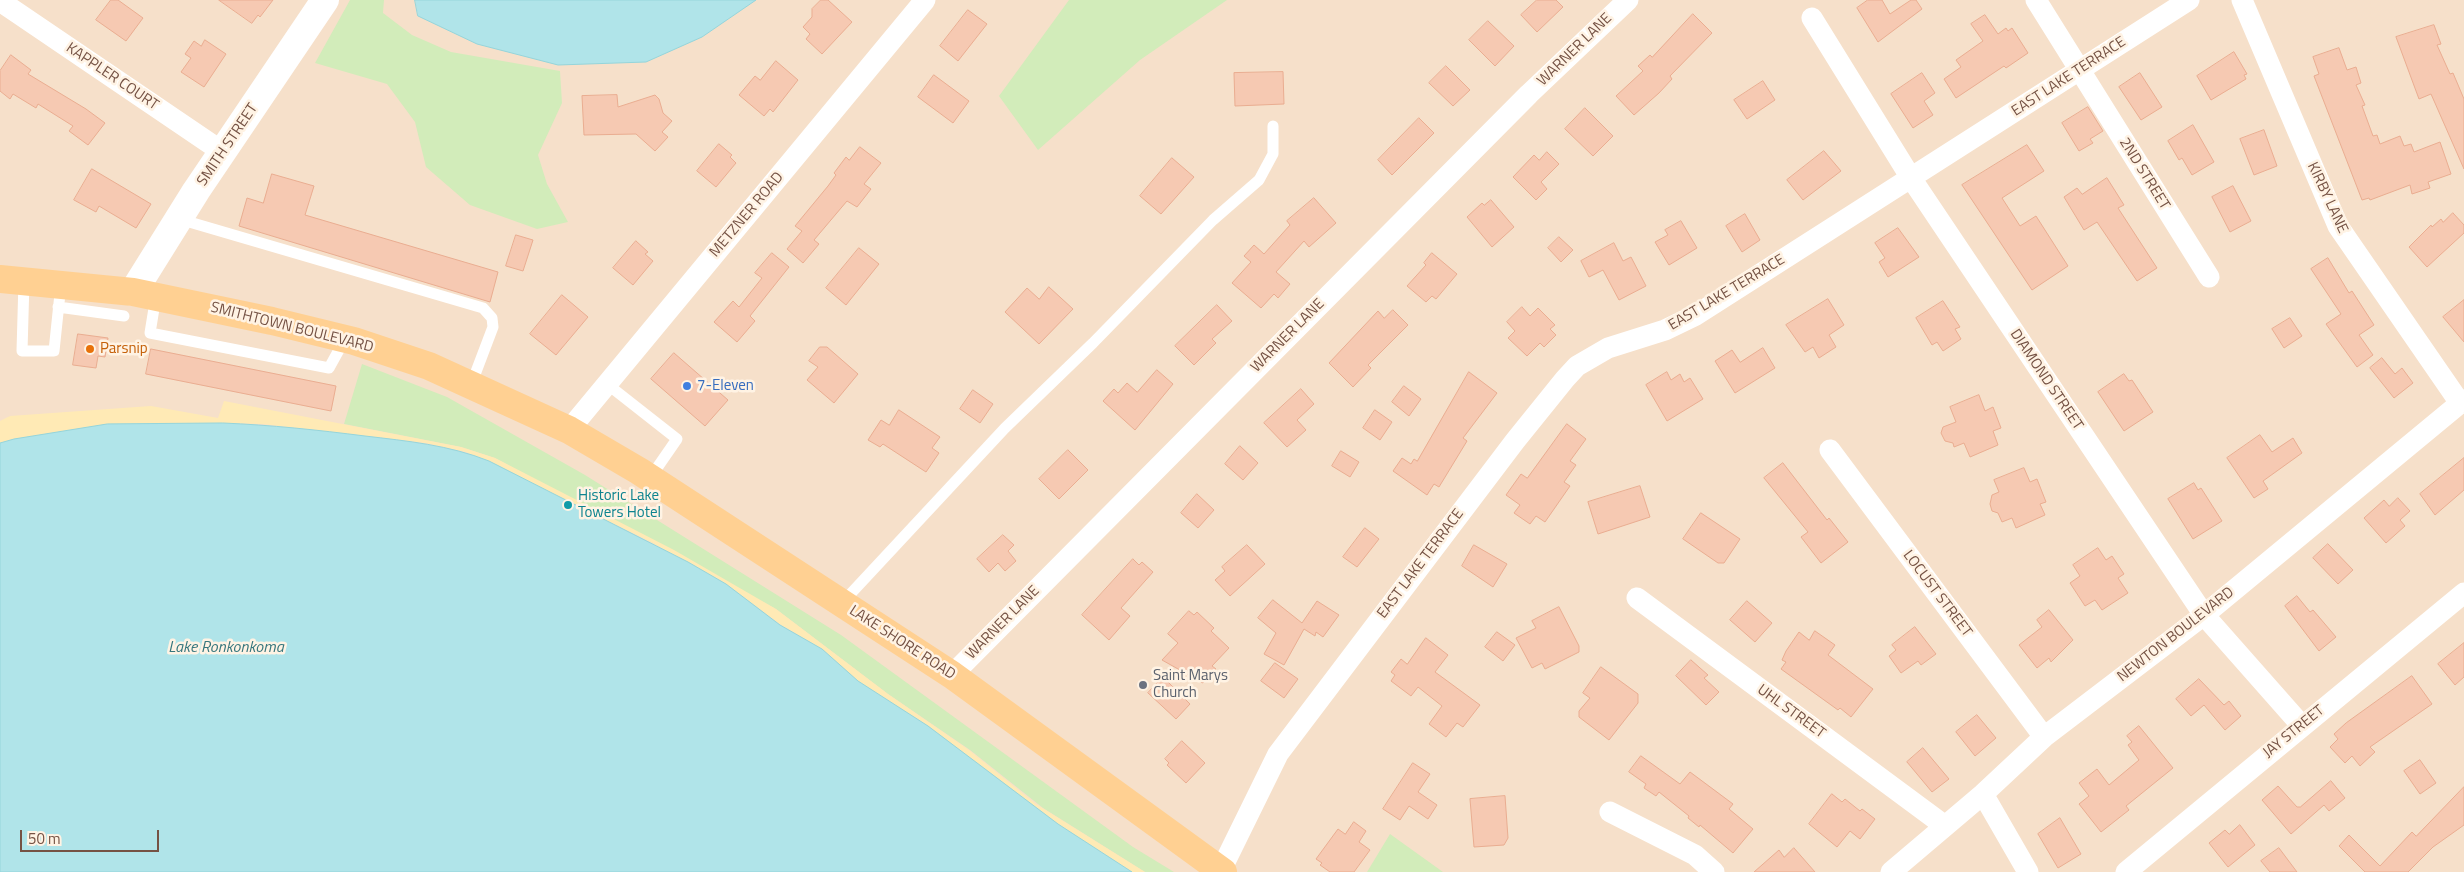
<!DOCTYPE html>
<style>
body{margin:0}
#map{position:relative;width:2464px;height:872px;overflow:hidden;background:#feefdc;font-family:"Titillium Web",sans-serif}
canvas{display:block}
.scale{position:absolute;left:20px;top:830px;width:139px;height:22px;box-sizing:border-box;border:2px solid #755244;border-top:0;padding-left:6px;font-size:15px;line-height:18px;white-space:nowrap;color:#755244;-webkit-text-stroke:4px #fff3e4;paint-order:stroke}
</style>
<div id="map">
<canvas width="2464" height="872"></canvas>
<div class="scale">50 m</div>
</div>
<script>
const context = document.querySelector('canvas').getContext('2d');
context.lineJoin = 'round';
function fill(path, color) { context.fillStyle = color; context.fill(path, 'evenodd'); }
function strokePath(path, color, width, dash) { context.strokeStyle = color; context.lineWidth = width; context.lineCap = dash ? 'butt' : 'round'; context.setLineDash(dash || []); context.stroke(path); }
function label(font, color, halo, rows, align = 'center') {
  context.font = font + ' "Titillium Web",sans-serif'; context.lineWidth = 5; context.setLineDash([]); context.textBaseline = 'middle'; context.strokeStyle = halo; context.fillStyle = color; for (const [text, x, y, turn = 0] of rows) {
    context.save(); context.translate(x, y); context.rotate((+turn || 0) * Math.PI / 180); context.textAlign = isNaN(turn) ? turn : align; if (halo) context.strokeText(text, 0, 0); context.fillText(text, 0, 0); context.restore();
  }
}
fill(new Path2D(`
 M0,0H2464V872H0Z`), '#f6e0ca');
fill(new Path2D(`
 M350,0H384L383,13L412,35L451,52L560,71L562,103L538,155L547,184L568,222L537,229L470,205L426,167L415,122L387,84L315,63Z
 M1069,0H1227L1140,60L1038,150L999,96Z
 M362,364L447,397L585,475L841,635L1133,847L1174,872H1145L1043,808L970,750L888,694L776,609L495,458L461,447L344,424Z
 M1390,834L1443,872H1367Z`), '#d2ecba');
fill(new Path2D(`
 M224,401L461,447L495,458L674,550L776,609L888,694L969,750L1036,804L1145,872H1132L1058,824L928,726L858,681L822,649L781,625L726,584L651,542L466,452L425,443L341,433L262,424L223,423L107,424L14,439L0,443V421L10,416L151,406L218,418Z`), '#ffeab5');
const water = new Path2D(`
 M415,0H756L702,37L646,62L558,65L477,44L418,16Z
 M223,423C271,425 318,430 365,436C407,441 449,445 489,461L688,562L726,584L780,625L822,649L858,681L928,726L1058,824L1132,872H0V443L14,439L107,424Z`);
fill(water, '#b0e4e9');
strokePath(water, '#95d5db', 1);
const building = new Path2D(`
 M111,0H118L143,18L126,41L96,20Z
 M219,0H273L260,17L258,15L252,23Z
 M821,0H828L852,22L822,54L806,39L810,34L803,27L812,17V9Z
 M1537,0H1556L1563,7L1537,32L1521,15Z
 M1868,0H1882L1890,14L1911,0H1916L1922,9L1878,42L1857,8Z
 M968,10L987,24L958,61L940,46Z
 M1693,14L1712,33L1670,76L1672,79L1659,93L1634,115L1616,96L1643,71L1638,66L1650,55L1652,57Z
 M1985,15L1998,34L2006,28L2008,31L2012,28L2028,53L2006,68L2004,66L1956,98L1944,79L1961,67L1956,60L1983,41L1971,24Z
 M1488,21L1514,46L1495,66L1469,40Z
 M2434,25L2441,44L2437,45L2450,74L2453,73L2464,99V169L2431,94L2419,99L2396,37Z
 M205,40L226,54L204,87L181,72L191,58L185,54L194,41L201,46Z
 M2339,48L2347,70L2356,67L2361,83L2356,85L2365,105L2362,106L2373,136L2377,135L2380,144L2400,136L2404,146L2411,144L2414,152L2440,142L2451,174L2428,182L2430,188L2412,194L2410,185L2370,200L2369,198L2362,200L2314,76L2319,74L2313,57Z
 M2234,52L2247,74L2244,75L2246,79L2211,100L2197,76Z
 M11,55L31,70L28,74L86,109L105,123L88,145L69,131L73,126L38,104L36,108L13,94L10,99L0,91V71Z
 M776,61L798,80L773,112L770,109L764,116L739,95L755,76L760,80Z
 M1446,66L1470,90L1453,106L1429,83Z
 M1283,72L1284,104L1235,106L1234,73Z
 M1922,73L1935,93L1924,101L1933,115L1913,128L1891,94Z
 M2140,73L2162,107L2141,120L2119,87Z
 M934,75L969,101L953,123L918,97Z
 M1763,81L1775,100L1747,119L1734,100Z
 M617,95L618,107L655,95L659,99L663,113L672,121L662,132L668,137L655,151L636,134L584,135L582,96Z
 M2088,107L2103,131L2090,139L2093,143L2079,151L2062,123Z
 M1585,108L1613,136L1593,156L1565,129Z
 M1419,118L1434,133L1392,175L1378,160Z
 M2193,125L2214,162L2192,175L2182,158L2179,160L2168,141Z
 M2264,130L2277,166L2254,175L2240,139Z
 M719,144L732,155L730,157L736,163L716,187L697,171Z
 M2027,145L2044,171L2002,198L2020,226L2036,216L2068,266L2032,290L1962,185Z
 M860,147L881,163L864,184L871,189L857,207L847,201L814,240L819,244L803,263L787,249L802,231L795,226L828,186L836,175L834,173L846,157L849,160Z
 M1824,151L1841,171L1803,200L1787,180Z
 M1547,152L1559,164L1541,182L1547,189L1536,200L1513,177L1534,155L1539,160Z
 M1172,158L1194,177L1161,214L1140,196Z
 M92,169L151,204L136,228L99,206L96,212L74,200Z
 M272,174L314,186L305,215L498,272L490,302L239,226L247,198L263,203Z
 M2107,178L2124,205L2118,208L2157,268L2137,281L2097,222L2084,230L2064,197L2077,188L2082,194Z
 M2233,186L2251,221L2230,232L2212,197Z
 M1314,198L1336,223L1309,247L1304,241L1276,272L1290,284L1278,298L1274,294L1261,308L1232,283L1251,262L1244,256L1254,245L1264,254L1290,225L1287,221Z
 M1491,200L1514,227L1492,247L1467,217L1482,203L1484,205Z
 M2453,213L2464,225V233L2427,267L2409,247L2431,225L2432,227L2441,219L2443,222Z
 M1745,214L1760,240L1742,252L1726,226Z
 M1681,221L1697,248L1669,265L1655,242L1668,235L1665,230Z
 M1898,228L1919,257L1888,277L1879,262L1885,258L1875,243Z
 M516,235L533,240L523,271L506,266Z
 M1559,237L1573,250L1561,262L1548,248Z
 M636,241L648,252L645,254L653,261L633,285L613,268Z
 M1614,243L1623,261L1631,257L1646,286L1619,300L1603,270L1589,277L1581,261Z
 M859,248L879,264L846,305L826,288Z
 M772,253L789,267L750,316L755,321L737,342L714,322L733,301L739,307L762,278L755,273Z
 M1432,253L1457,274L1436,299L1432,296L1426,302L1407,286L1426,265L1424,263Z
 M2328,258L2349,293L2352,291L2374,325L2359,335L2373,355L2357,367L2326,324L2341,314L2311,269Z
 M1049,287L1073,309L1039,344L1005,312L1027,288L1039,299Z
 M562,295L588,317L556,355L530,334Z
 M1828,299L1844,325L1829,335L1836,347L1819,358L1813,347L1805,352L1786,325Z
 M2464,300V342L2443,317Z
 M1943,301L1960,327L1955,329L1961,339L1943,351L1937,342L1932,345L1916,318Z
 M1217,305L1232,321L1212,339L1216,343L1194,365L1175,346Z
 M1522,307L1530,316L1538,308L1555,325L1550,329L1556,335L1544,347L1540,343L1527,356L1508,338L1515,331L1507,322Z
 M1393,310L1408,325L1368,365L1371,368L1353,387L1329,363L1378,311L1384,318Z
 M2290,318L2302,336L2284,348L2272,329Z
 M78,334L108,338L105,357L98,356L96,368L73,365Z
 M820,347H827L858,374L834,403L807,380L818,367L809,361Z
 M1763,348L1775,368L1735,393L1715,361L1732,350L1740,362Z
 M151,349L336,386L331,411L146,374Z
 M674,353L728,400L705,426L651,379Z
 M2382,358L2395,374L2402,368L2413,383L2394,398L2370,368Z
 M1157,370L1173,384L1135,430L1103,401L1114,389L1118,393L1127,383L1137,392Z
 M1469,372L1497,393L1463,438L1467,441L1439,487L1434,484L1427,495L1393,471L1402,458L1411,464L1414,459L1417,461Z
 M1667,372L1671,380L1680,374L1684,382L1690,378L1703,399L1667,421L1646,385Z
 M2124,374L2129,381L2132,380L2153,412L2124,431L2098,392Z
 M1404,386L1421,399L1409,416L1392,402Z
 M1301,389L1314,404L1297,420L1306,430L1287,447L1264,423Z
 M973,390L993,404L980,423L960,409Z
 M1979,395L1985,411L1993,407L2001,428L1993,431L1998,445L1970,457L1964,443L1954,447L1953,443L1945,441L1941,433L1943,427L1956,422L1950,407Z
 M899,410L940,437L932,448L939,453L926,472L883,444L880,447L868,440L881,420L889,425Z
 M1375,410L1392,422L1380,440L1363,428Z
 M1567,424L1586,439L1570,461L1576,465L1564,482L1570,486L1545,522L1536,516L1530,524L1514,513L1520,505L1506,495L1521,474L1527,478Z
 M2260,435L2272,452L2293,438L2302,453L2263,481L2268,489L2254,498L2227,458Z
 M1240,446L1258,463L1243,480L1225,464Z
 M1068,450L1088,470L1059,499L1039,479Z
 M1341,451L1359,462L1350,477L1332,466Z
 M2464,458V490L2435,515L2420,494Z
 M1783,463L1827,520L1829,518L1848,542L1821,563L1801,537L1808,532L1764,478Z
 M2024,468L2030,482L2037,479L2046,502L2040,504L2045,515L2016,528L2012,518L2002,522L1998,513L1992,511L1990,504L1992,495L1999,492L1994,480Z
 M2194,483L2198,490L2201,488L2222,521L2193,539L2168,499Z
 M1640,486L1650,517L1598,534L1588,502Z
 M1197,494L1214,510L1198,528L1181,513Z
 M2398,498L2410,511L2400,520L2405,526L2386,543L2364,518L2384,500L2389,506Z
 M1701,513L1740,539L1724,563H1718L1683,539Z
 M1365,528L1379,539L1357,567L1343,557Z
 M1003,535L1014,545L1008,551L1016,561L1005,571L998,563L989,572L977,559Z
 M2328,544L2353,570L2338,584L2313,558Z
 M1247,545L1265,564L1230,596L1215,580L1225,571L1222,567Z
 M1474,545L1507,564L1493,587L1462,566Z
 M2098,548L2106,560L2112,556L2124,574L2118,578L2128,593L2102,610L2095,600L2085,606L2070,583L2080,576L2073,565Z
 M1133,559L1139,565L1142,562L1153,572L1121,608L1130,616L1109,640L1082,615Z
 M2297,596L2310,612L2313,610L2336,637L2319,651L2285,606Z
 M1273,600L1302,623L1317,601L1339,615L1323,637L1316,632L1315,636L1304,629L1284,665L1264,654L1276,633L1258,618Z
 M1747,601L1772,623L1755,642L1730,620Z
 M1559,607L1579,646V652L1545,669L1542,663L1532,668L1516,638L1536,628L1532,621Z
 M2049,610L2073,640L2051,662L2049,658L2037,668L2019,645L2042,627L2037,620Z
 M1189,611L1194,615L1197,612L1214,628L1211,631L1229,648L1212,666L1216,669L1203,683L1162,660L1178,643L1168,634Z
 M1915,627L1936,654L1921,665L1918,661L1901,673L1889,656L1896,650L1892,645Z
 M1815,631L1835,645L1828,655L1873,689L1851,717L1840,708L1838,710L1781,669L1786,662L1782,660L1786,651L1799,632L1809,640Z
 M1497,632L1515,645L1503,661L1485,647Z
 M1426,638L1448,655L1435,672L1480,705L1463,727L1457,723L1446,737L1429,724L1442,706L1418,687L1411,696L1391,681L1395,675L1391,672L1401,659L1407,664Z
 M2464,643V677L2455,685L2438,664Z
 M1691,660L1708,675L1704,678L1719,692L1706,705L1676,676Z
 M1275,663L1298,679L1284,698L1261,681Z
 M1601,667L1638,694V703L1609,740L1579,717V711L1590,698L1583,693Z
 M2412,676L2432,704L2370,747L2375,752L2360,766L2352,756L2345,763L2330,747L2338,739L2334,734L2346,723Z
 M1163,677L1190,704L1176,719L1148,693Z
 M2199,679L2224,705L2229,701L2241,716L2225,730L2204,705L2191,716L2176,699Z
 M1977,715L1996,738L1975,756L1956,732Z
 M2139,726L2173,768L2126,806L2129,810L2101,832L2079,804L2089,796L2079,783L2097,769L2109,785L2139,760L2128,745L2132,742L2127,736Z
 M1182,741L1205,763L1186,783L1167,765L1169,763L1165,759Z
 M1923,748L1949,779L1932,792L1907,762Z
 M1641,756L1680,784L1690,772L1733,804L1729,809L1753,829L1733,853L1700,825L1699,827L1688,818L1689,816L1659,792L1656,796L1644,788L1646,784L1629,772Z
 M2420,760L2436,783L2420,794L2404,771Z
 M1413,763L1430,774L1418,792L1437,805L1428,819L1409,806L1400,820L1383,809Z
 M2331,781L2345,798L2329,811L2324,805L2291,834L2262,800L2278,786L2297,807H2300Z
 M2464,787V825L2433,847L2408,872H2365L2339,846L2349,835L2380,866L2412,832L2416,836Z
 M1832,794L1842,802L1845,799L1860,811L1862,809L1875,819L1860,839L1850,831L1837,847L1809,824Z
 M1505,796L1508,838L1504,845L1474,847L1470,799Z
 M2060,818L2081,854L2058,868L2038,834Z
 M1354,822L1366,831L1359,842L1370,850L1354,872H1330L1320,865L1322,863L1316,859L1338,829L1345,834Z
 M2240,825L2255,845L2228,867L2209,843L2225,830L2229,834Z
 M1794,848L1815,872H1754L1779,850L1784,857Z
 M2279,848L2297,872H2270L2261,861Z`);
fill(building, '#f6c9b2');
strokePath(building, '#eaad91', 1);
strokePath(new Path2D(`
 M179,219L483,308L492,318L493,327L471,385
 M24,281L22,351H54L61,284
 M156,296L150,333L329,368L345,339
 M58,307L124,316
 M607,384L677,439L650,478
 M842,603L1005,428L1093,343L1213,220L1259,180L1273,154V126`), '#fff', 11);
strokePath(new Path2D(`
 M2036,0L2209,277
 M2242,0L2338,226L2460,403
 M0,1L224,153
 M1812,18L1911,178L2204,615L2302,726
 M569,430L925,0
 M1830,450L2044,737
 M1637,598L1945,826
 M952,675L1529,94L1628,0
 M1983,794L2028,872
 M1610,812L1695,855L1714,872
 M1221,870L1278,754L1515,441L1565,379L1577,366L1608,348L1665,330L1696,315L2189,0
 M1891,872L1983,794L2044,737L2204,615L2464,400
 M2126,872L2464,593`), '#fff', 21);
strokePath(new Path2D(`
 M133,292L196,191L325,0`), '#fff', 28);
strokePath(new Path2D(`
 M0,279L133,292L272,321L354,341L429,366L569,430L639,471L952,675L1223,872`), '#ffd092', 28);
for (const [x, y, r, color] of [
 [90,349,5,"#e8710a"],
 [687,386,5,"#3f7fe0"],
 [568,505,5,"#0f9aa8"],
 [1143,685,5,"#6b7280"]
]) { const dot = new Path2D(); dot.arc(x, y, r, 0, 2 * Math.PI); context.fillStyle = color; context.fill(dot); strokePath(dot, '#fff3e4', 2); }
label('15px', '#755244', '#fff3e4', [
 ["WARNER LANE",1575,50,-44],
 ["KAPPLER COURT",112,77,34],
 ["EAST LAKE TERRACE",2069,77,-33],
 ["SMITH STREET",228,145,-56],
 ["2ND STREET",2144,174,58],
 ["KIRBY LANE",2327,198,65],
 ["METZNER ROAD",747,215,-50],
 ["EAST LAKE TERRACE",1727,293,-31],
 ["SMITHTOWN BOULEVARD",292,328,14],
 ["WARNER LANE",1288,336,-45],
 ["DIAMOND STREET",2046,380,56],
 ["EAST LAKE TERRACE",1421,564,-53],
 ["LOCUST STREET",1937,594,53],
 ["WARNER LANE",1003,623,-45],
 ["NEWTON BOULEVARD",2176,635,-38],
 ["LAKE SHORE ROAD",902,643,33],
 ["UHL STREET",1791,712,36],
 ["JAY STREET",2294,732,-39]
]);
label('15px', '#c56008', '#fff3e4', [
 ["Parsnip",100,349]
], 'left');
label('15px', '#366cbe', '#fff3e4', [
 ["7-Eleven",697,386]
], 'left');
label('15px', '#0d838f', '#fff3e4', [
 ["Historic Lake",578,496],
 ["Towers Hotel",578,513]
], 'left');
label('15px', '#5b616d', '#fff3e4', [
 ["Saint Marys",1153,676],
 ["Church",1153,693]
], 'left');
label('italic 16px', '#36767d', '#fff3e4', [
 ["Lake Ronkonkoma",226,648]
]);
</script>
